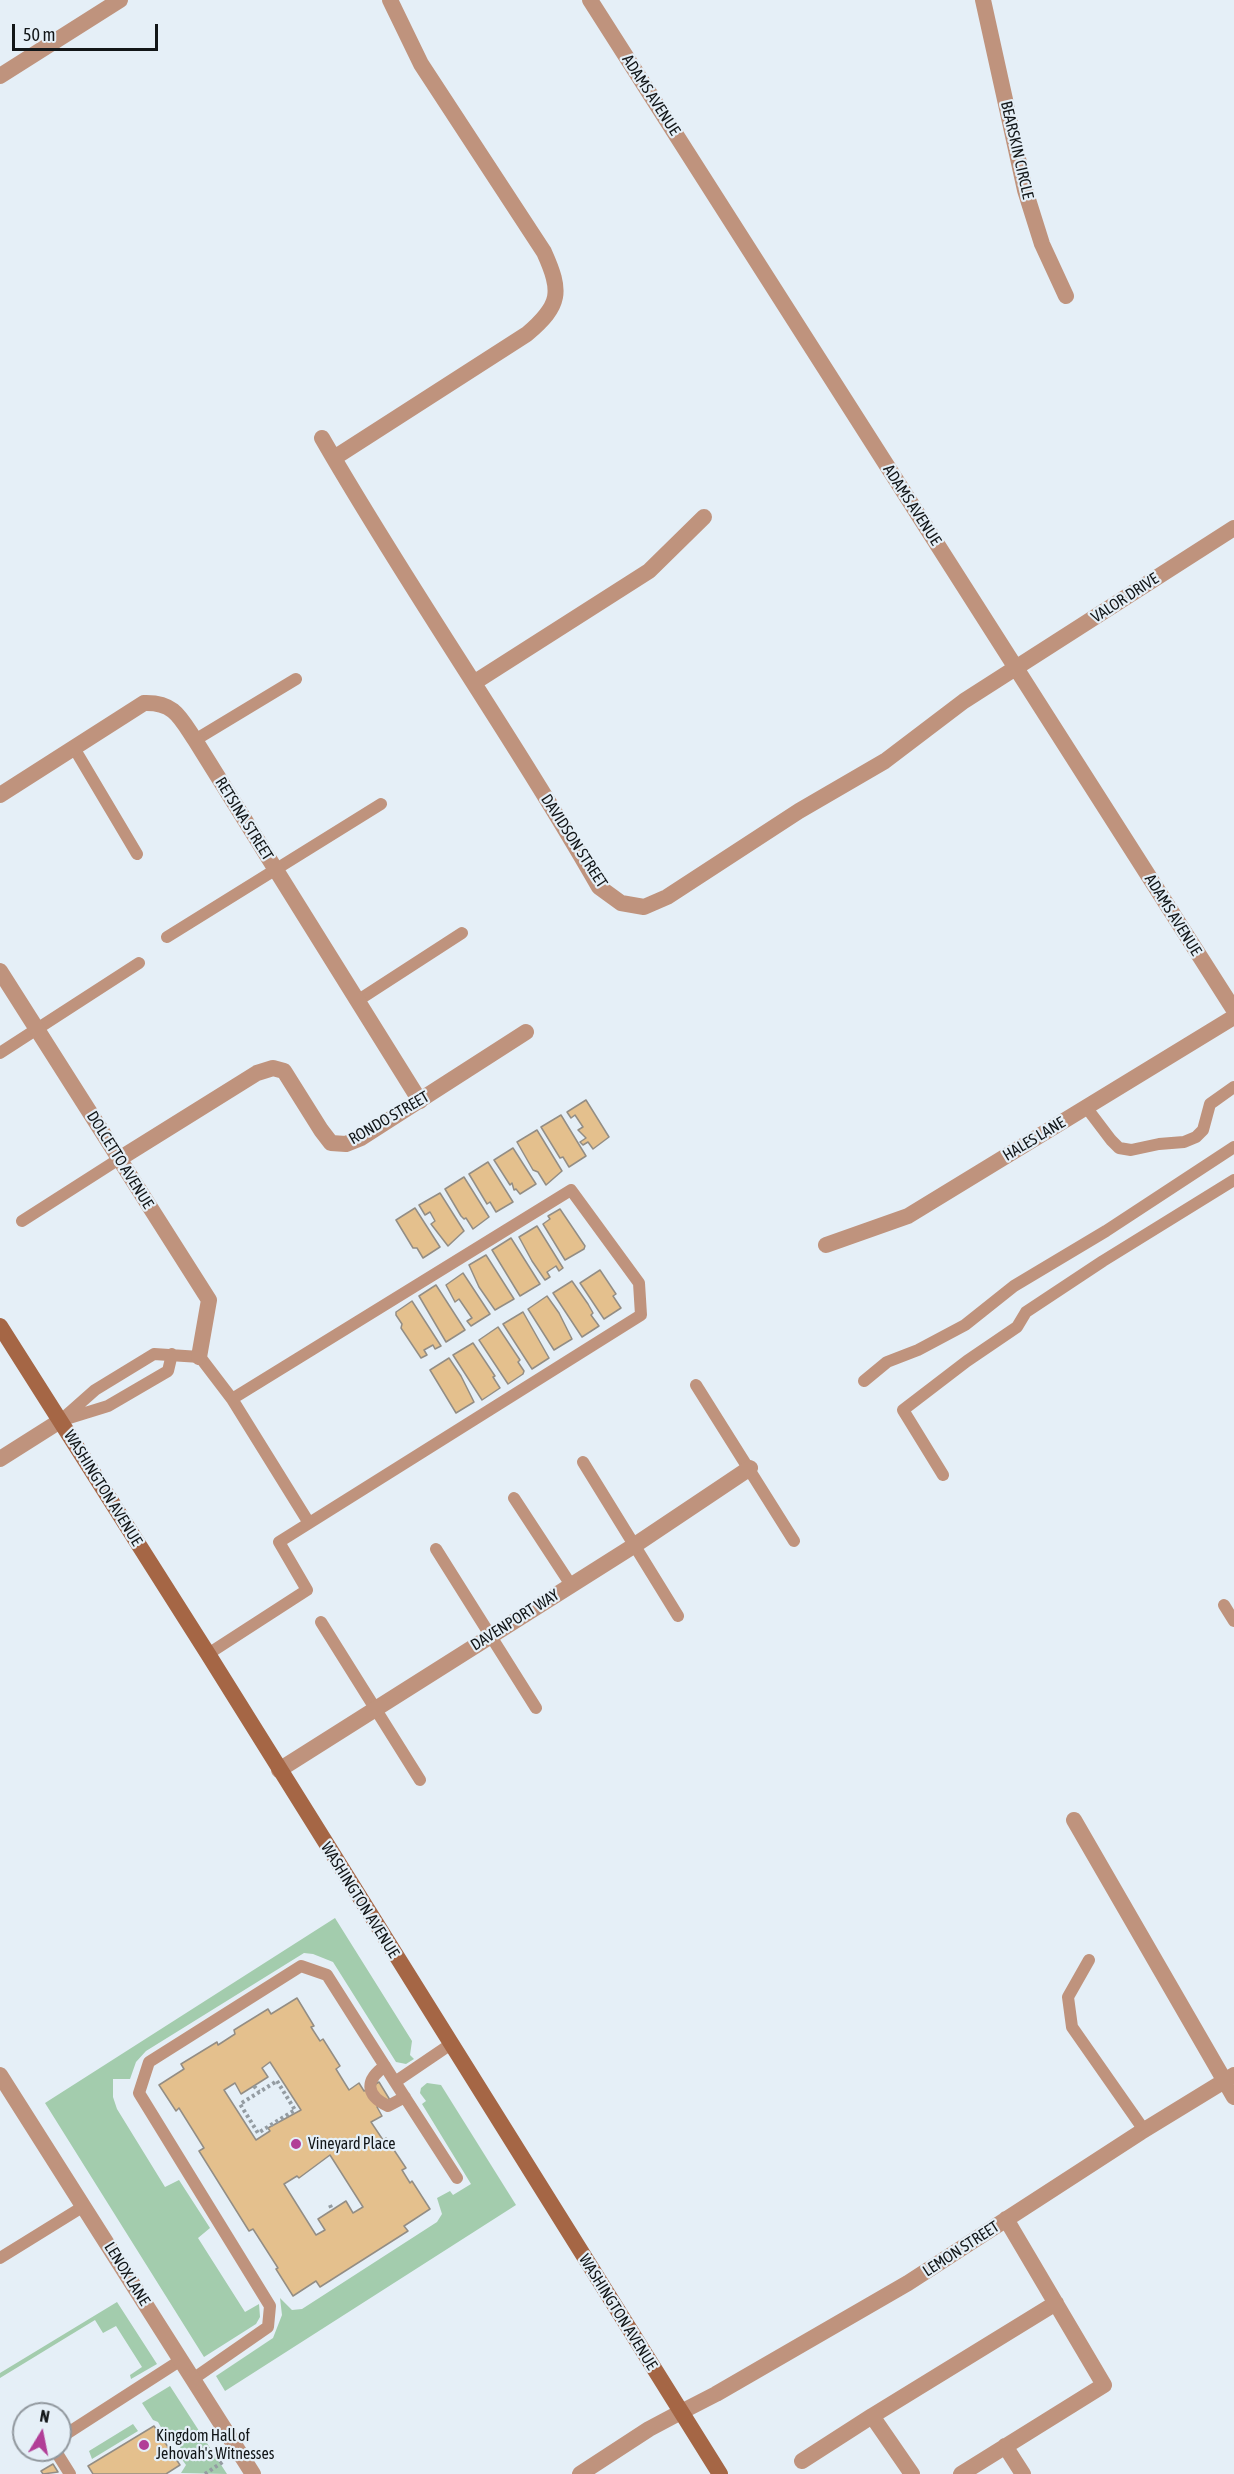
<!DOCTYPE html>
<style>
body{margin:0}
#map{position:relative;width:1234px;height:2474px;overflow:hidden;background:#e5eff7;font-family:"Asap Condensed",sans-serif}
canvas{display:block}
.north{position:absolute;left:12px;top:2402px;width:60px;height:60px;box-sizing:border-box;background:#e5eff7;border:2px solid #91989e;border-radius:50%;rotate:10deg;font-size:16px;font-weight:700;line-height:24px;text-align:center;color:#121618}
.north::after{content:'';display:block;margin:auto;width:21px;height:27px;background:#b13e97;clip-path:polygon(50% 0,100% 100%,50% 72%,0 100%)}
.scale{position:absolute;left:12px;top:24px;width:146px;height:27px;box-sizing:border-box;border:3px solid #121618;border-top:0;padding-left:8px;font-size:18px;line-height:21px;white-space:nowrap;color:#121618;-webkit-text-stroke:4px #e5eff7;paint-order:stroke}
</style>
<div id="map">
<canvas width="1234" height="2474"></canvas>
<div class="north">N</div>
<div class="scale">50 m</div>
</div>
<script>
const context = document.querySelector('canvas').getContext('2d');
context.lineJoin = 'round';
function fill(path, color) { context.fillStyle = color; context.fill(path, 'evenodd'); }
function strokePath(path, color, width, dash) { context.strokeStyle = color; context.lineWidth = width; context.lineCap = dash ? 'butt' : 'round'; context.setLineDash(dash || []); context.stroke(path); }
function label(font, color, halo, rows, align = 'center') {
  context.font = font + ' "Asap Condensed",sans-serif'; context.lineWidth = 4.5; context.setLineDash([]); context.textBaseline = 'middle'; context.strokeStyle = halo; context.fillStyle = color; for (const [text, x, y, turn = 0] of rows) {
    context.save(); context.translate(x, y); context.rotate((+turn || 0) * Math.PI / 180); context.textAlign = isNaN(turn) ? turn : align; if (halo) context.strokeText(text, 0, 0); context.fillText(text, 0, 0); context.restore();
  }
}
fill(new Path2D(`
 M335,1918L412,2041L410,2055L414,2059L406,2064L396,2062L333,1962L313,1954L304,1953L146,2051L136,2062L130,2079H113V2097L117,2109L165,2187L179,2180L210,2228L198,2238L245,2312L259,2304L260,2317L256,2324L204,2357L45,2103Z
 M427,2083L441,2085L516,2205L225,2391L216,2376L273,2338L282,2315L280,2298L292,2310L302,2309L437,2222L442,2214L437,2198L450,2191L453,2195L471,2184L422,2104L426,2101L420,2093L421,2088Z
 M117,2302L157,2364L131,2379L130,2375L142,2367L116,2326L103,2333L95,2320L0,2378V2373Z
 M170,2386L227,2474L181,2473L186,2465L181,2458V2449L171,2431L162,2429L158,2422L153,2420L142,2403Z
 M133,2424L138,2431L92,2459L89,2451Z`), '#a3ccad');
const building = new Path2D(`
 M586,1100L609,1137L593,1149L588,1142L583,1145L580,1142L586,1138L578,1130L583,1127L575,1115L571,1118L567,1112Z
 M561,1115L586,1156L569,1167L563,1157L560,1158L541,1127Z
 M537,1130L562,1171L546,1185L538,1172L533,1170L517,1142Z
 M513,1148L536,1184L520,1194L516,1189L514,1190L512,1183L510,1185L494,1160Z
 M488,1162L513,1202L496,1212L490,1202L487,1204L469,1174Z
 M464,1177L489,1217L473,1229L466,1218L464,1219L461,1216L445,1189Z
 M440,1193L464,1231L448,1246L431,1224L435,1221L430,1212L425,1215L419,1205Z
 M415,1208L440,1247L423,1258L417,1248H413L396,1220Z
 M560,1209L585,1246L584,1249L565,1260L543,1224L550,1219L548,1216Z
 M537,1226L563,1268L559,1271L556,1266L547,1272L550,1277L545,1280L532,1261L519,1237Z
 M511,1238L540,1284L520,1296L492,1250Z
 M486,1255L514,1299L495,1310L479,1287L469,1265Z
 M600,1270L616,1294L613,1296L621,1308L604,1319L580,1283Z
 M463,1273L490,1314L471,1326L467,1321L472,1318L459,1299L455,1302L446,1285Z
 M572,1281L588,1304L593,1313L591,1315L599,1326L582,1337L553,1293Z
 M436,1285L465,1330L446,1342L419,1296Z
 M547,1296L559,1313L572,1339L554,1350L528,1309Z
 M412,1301L441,1346L435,1349L433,1345L424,1350L427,1355L421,1358L401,1328L402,1324L396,1315V1312Z
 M523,1312L549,1358L532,1369L503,1324Z
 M498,1327L520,1360L518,1362L524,1371L523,1374L508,1384L479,1340Z
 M473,1343L495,1376L493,1377L500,1388L482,1400L453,1355Z
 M449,1358L461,1376L474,1402L456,1413L430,1370Z
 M297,1998L314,2026L311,2027L320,2041L323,2039L340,2066L336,2069L349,2090L359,2083L364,2091L379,2082L390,2100L377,2107L382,2116L371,2122L383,2140L386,2138L406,2168L402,2170L410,2183L412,2181L430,2209L404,2226L408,2231L320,2287L316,2281L293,2296L276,2269L278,2268L253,2229L249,2231L199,2151L204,2148L179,2108L176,2111L159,2085L184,2069L181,2064L217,2042L218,2045L235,2034L234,2030L268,2009L271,2014ZM270,2062L301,2110L268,2128L270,2131L256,2140L224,2090L235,2083L241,2094L268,2077L262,2068ZM330,2155L363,2207L353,2213L346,2201L318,2219L325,2230L316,2235L284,2184L297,2176L299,2178Z
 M154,2426L180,2465L166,2474H93L88,2466Z
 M53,2464L58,2472L43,2474L41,2471Z`);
fill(building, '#e4c08d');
strokePath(building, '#938d84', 1.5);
strokePath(new Path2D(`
 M277,2081L295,2110L258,2133L240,2104Z
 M254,2086L259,2092
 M330,2205L332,2210
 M205,2474L224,2461`), '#949ca2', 4, [3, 3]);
strokePath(new Path2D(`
 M195,740L296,679
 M74,748L137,854
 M167,937L381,804
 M357,1001L462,933
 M0,1053L139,963
 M1086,1107L1111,1140L1119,1148L1131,1150L1159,1144L1184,1142L1196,1137L1203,1130L1210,1104L1234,1087
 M22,1221L119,1159
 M864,1381L887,1362L918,1350L965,1325L1014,1286L1106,1231L1234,1147
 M696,1385L794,1541
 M66,1419L108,1406L168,1371L172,1354
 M60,1421L95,1390L154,1354L200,1357L232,1399L309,1523
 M583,1462L678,1616
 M943,1475L903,1410L967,1361L1017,1327L1026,1312L1103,1261L1234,1180
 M514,1498L571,1585
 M436,1549L536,1708
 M1224,1605L1234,1621
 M321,1622L420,1780
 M208,1654L307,1590L279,1542L641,1315L639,1283L571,1190L232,1399
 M1089,1960L1068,1997L1072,2027L1144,2130
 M385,2066C365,2080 365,2095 388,2106L405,2097
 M395,2082L457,2178
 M0,2258L84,2206
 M193,2379L268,2327L270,2306L139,2093L149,2062L301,1966L327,1975L395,2082L451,2044
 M60,2438L181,2360
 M55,2450L70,2474`), '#bf937d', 12);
strokePath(new Path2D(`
 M590,0L1234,1010
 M983,0L1025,190L1042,244L1066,296
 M322,438C410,591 512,735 599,887L621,903L644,907L667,897L799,811L885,761L964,701L1234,528
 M334,458L527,334C561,305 562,292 544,252L421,64L390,0
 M475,682L649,571L704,517
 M0,795L144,703C174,702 180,717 195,740L420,1101
 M0,971L209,1300L199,1357
 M119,1159L257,1073L273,1068L284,1071L321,1130L331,1143L346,1144L361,1138L526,1032
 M826,1245L908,1216L1234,1017
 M0,1459L60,1421
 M279,1770L635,1545L750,1468
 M1074,1820L1234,2097
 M0,2075L253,2474
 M681,2412L716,2394L908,2283L1141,2132L1234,2075
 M1005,2446L1023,2474
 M802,2461L872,2416
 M912,2474L872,2416L1056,2303
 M961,2474L1104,2385L1006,2219`), '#bf937d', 16);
strokePath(new Path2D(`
 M0,76L120,0
 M580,2474L649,2429L681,2412`), '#bf937d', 16);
strokePath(new Path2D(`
 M0,1326L208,1654L720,2474`), '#a56645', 16);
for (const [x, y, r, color] of [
 [296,2144,6,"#b13e97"],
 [144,2445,6,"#b13e97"]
]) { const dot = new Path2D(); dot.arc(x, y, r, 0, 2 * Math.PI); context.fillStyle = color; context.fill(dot); strokePath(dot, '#e5eff7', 2); }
label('16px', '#121618', '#e5eff7', [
 ["ADAMS AVENUE",651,95,57],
 ["BEARSKIN CIRCLE",1017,150,77],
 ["ADAMS AVENUE",912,505,57],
 ["VALOR DRIVE",1125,598,-33],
 ["RETSINA STREET",244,819,58],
 ["DAVIDSON STREET",574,841,57],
 ["ADAMS AVENUE",1173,915,58],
 ["RONDO STREET",389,1118,-30],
 ["HALES LANE",1034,1139,-31],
 ["DOLCETTO AVENUE",120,1160,58],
 ["WASHINGTON AVENUE",103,1488,58],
 ["DAVENPORT WAY",515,1620,-32],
 ["WASHINGTON AVENUE",360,1900,58],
 ["LEMON STREET",961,2249,-33],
 ["LENOX LANE",127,2274,58],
 ["WASHINGTON AVENUE",618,2312,58]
]);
label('16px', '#121618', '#e5eff7', [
 ["Vineyard Place",308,2144],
 ["Kingdom Hall of",156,2436],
 ["Jehovah's Witnesses",156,2454]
], 'left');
</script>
